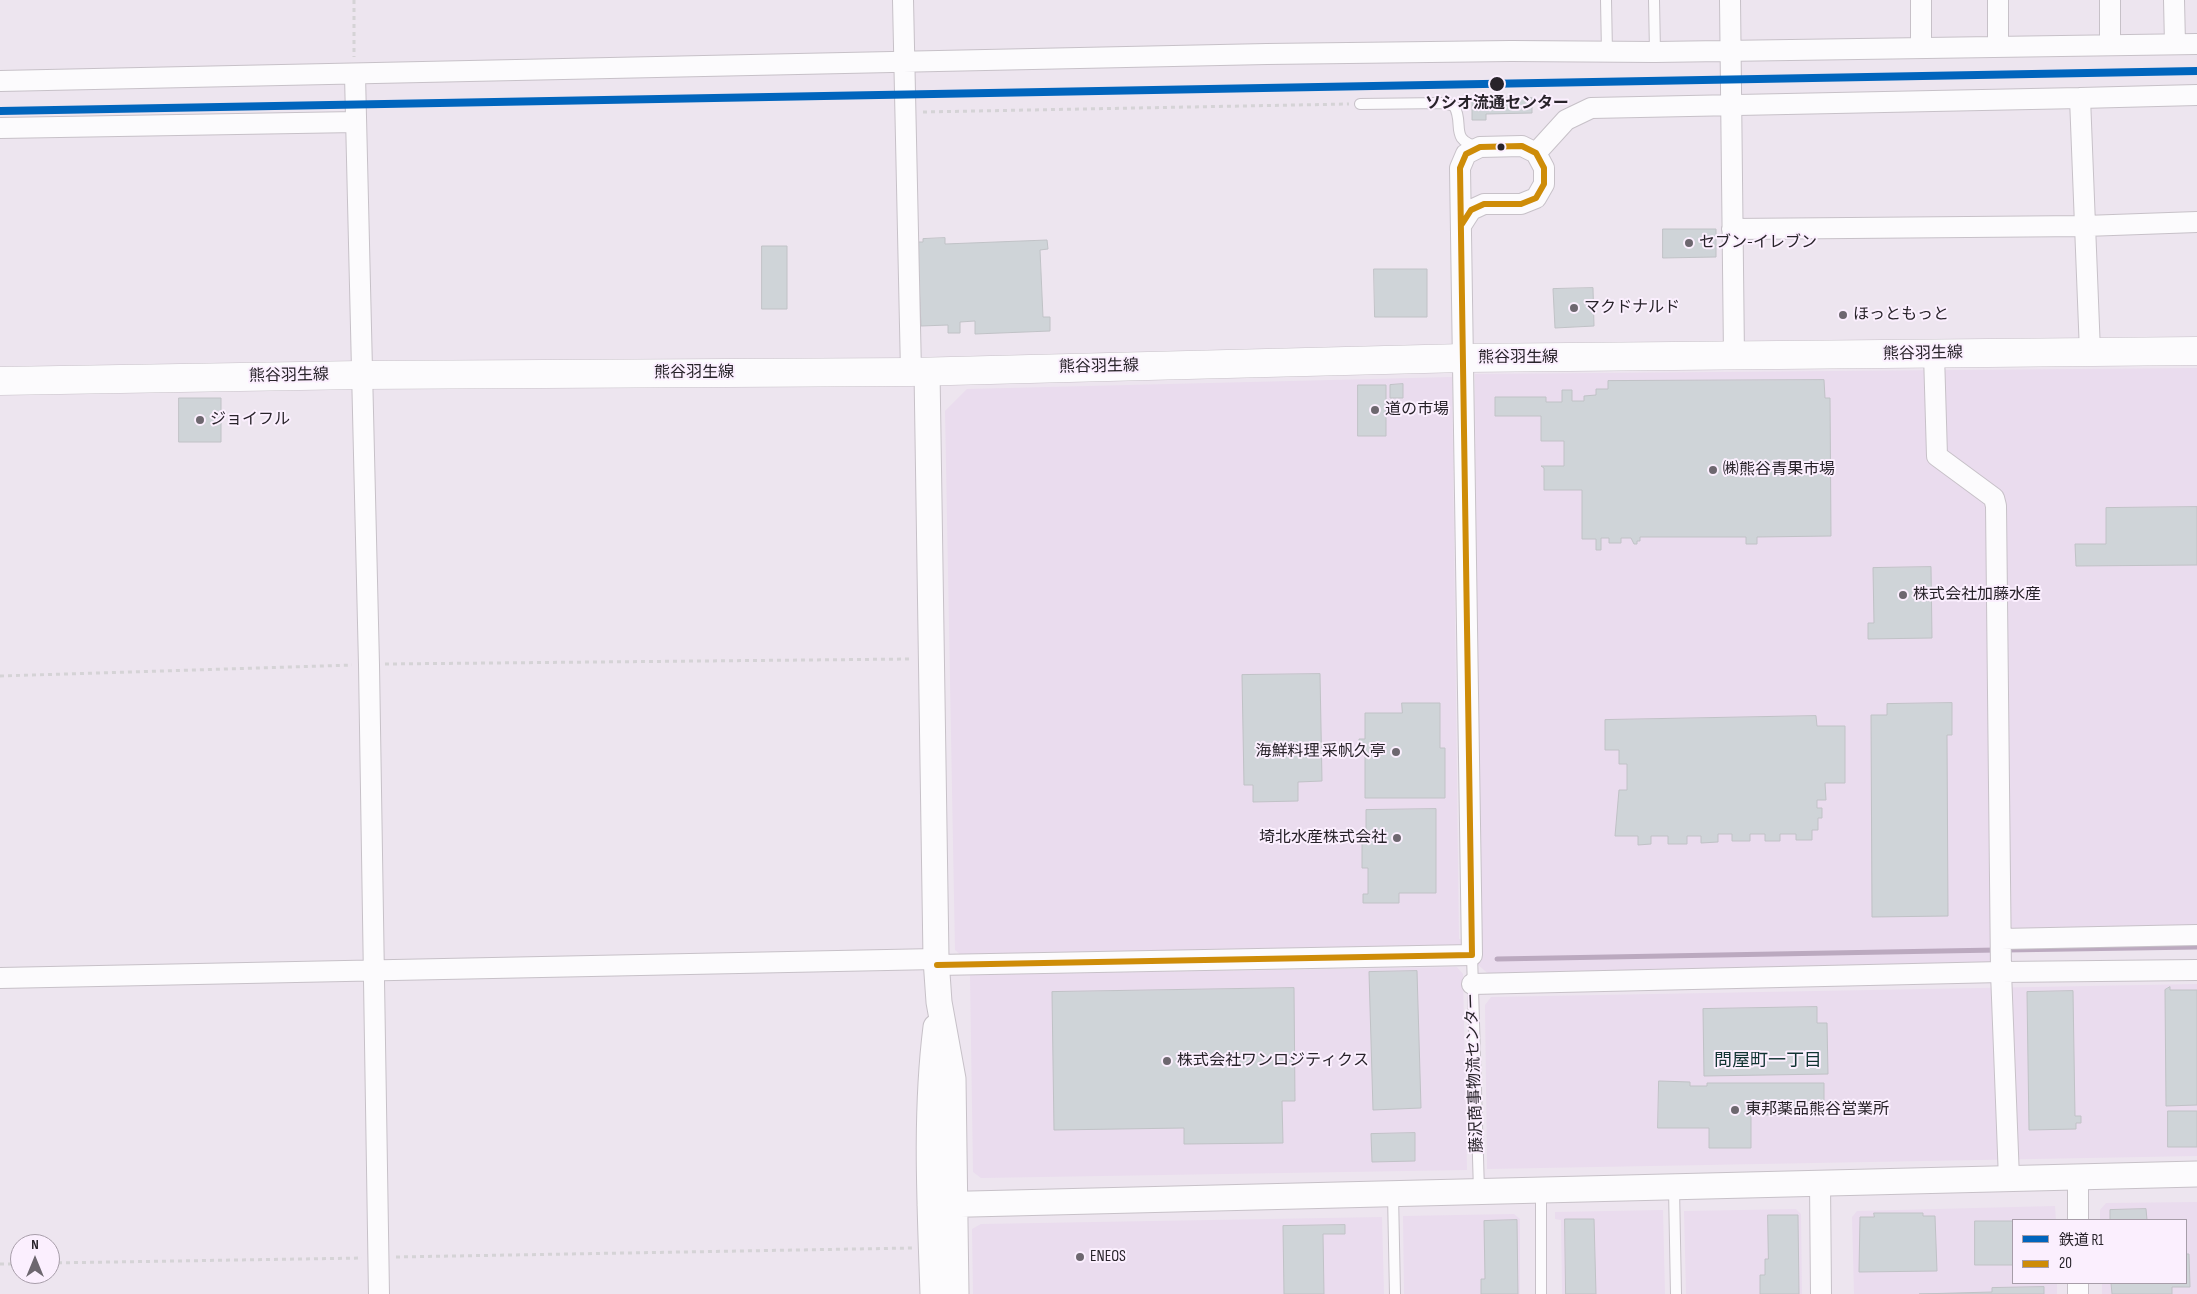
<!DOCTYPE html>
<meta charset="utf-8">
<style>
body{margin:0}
#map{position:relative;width:2197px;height:1294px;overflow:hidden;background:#ede5ef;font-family:"Sofia Sans Condensed","Noto Sans JP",sans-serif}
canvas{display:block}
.legend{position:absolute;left:2012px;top:1219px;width:175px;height:65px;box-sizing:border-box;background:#fbeffe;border:1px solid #a79da9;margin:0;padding:6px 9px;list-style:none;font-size:15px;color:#28232a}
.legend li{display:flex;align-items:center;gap:10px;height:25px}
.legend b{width:25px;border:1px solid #a79da9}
.north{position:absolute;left:10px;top:1234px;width:50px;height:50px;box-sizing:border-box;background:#fbeffe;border:1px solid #a79da9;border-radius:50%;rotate:0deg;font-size:14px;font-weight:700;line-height:20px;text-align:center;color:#28232a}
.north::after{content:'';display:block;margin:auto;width:18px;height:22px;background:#6d676f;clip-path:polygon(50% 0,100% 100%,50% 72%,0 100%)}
</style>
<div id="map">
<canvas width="2197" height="1294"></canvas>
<ul class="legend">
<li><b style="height:6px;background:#0065bd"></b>鉄道 R1</li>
<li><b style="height:6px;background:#ce8c08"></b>20</li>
</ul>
<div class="north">N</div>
</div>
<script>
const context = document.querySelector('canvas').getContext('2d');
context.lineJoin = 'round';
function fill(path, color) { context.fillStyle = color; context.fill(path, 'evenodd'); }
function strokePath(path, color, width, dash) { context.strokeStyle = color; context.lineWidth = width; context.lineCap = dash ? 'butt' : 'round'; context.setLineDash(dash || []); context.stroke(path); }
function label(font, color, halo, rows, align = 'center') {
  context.font = font + ' "Sofia Sans Condensed","Noto Sans JP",sans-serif'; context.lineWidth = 4; context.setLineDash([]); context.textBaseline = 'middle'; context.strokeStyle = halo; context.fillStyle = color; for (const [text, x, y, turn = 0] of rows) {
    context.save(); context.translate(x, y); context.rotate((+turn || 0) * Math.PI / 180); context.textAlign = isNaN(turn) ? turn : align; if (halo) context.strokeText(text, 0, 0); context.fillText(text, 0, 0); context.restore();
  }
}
fill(new Path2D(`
 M2197,368V931L1999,935V968L1492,977L1477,964L1475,374Z
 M1452,377L1459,939H1461V949L962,956L955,950L945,411L967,389Z
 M1457,967L1463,974L1467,1170L981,1178L973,1172L970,975Z
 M2197,984V1156L1487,1169L1485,1005L1491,997Z
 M2197,1202V1294H2102V1283H2186V1220H2100V1210L2106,1203Z
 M2055,1206L2056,1220H2013V1283H2057V1294H1854L1852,1217L1857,1211Z
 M1796,1209L1801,1214L1802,1294H1686L1684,1211Z
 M1663,1210L1665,1294H1562L1561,1220L1555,1219V1212Z
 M1514,1214L1520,1219V1294H1404L1403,1216Z
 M1382,1217L1384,1294H973L972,1229L981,1224Z`), '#eadcee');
strokePath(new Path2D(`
 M2005,950L2197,947
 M1497,959L1997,950`), '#bba9bf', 5);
const building = new Path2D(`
 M1532,98V113L1486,114V120H1472V99Z
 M1663,229H1716V257L1663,258Z
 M945,238V244L1047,240L1048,249L1040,250L1043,317H1050V331L975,334V321L960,322V333H948V325L921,326L917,242H923V239Z
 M762,246H787V309H762Z
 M1374,269H1427V317H1375Z
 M1593,288L1594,326L1555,328L1553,289Z
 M1824,380L1825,398H1830L1831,536L1757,537V544H1746V537H1640V541H1637V544H1634L1631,538H1621V543H1609V538H1601V550H1596V539H1582V490H1544V468L1541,466H1564V441H1541V416H1495V397H1546V402H1562V390H1572V401H1584V396L1596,395V389H1608V381Z
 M1403,384V398H1390V385Z
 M1358,385H1386V436H1358Z
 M179,398H221V442H179Z
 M2197,507V565L2076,566L2075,544H2106V508Z
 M1931,567L1932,638L1868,639V623H1874L1873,568Z
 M1320,674L1322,781L1298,782V801L1253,802V785H1244L1242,675Z
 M1402,703H1440V748H1445V798H1365V750H1359V739H1365V713H1402Z
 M1952,703V735H1947L1948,916L1872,917L1871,715H1887V704Z
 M1816,716L1817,726H1845V783H1825L1826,800H1817V808H1822V818H1818V830H1812V840H1796V834H1780V841H1765V834H1750V841H1732V834H1718V842L1701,843V836H1687V844H1668V836H1651V844L1638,845V836H1615L1619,790H1627V764H1619V750H1605V720Z
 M1436,809V893H1399V903H1363V894H1368V868H1362V839H1366V810Z
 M1417,971L1421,1108L1373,1110L1369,972Z
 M2170,987V990H2197V1105L2166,1106L2165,990Z
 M1294,988L1295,1101H1282L1283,1143L1184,1144V1128L1054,1130L1052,992Z
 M2073,991L2075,1116H2081V1123H2076V1129L2029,1130L2027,992Z
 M1817,1007V1023H1827L1828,1074L1704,1076L1703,1009Z
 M1659,1081L1690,1082V1086H1707V1083H1824V1112H1814V1115H1751V1148H1709V1128H1658Z
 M2168,1111H2197V1147H2168Z
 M1415,1133V1161L1372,1162L1371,1134Z
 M2146,1209L2147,1220H2110V1210Z
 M1874,1213H1923V1216H1935L1937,1271L1859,1272L1860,1217H1874Z
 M1768,1215H1798L1799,1294H1760V1275H1765V1259H1768Z
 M1565,1219H1594L1596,1294H1566Z
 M1517,1220L1518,1294H1481V1279H1485L1484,1221Z
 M1975,1221H2013V1265H1975Z
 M1345,1225V1234H1323L1324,1294H1284L1283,1226Z
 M2186,1254H2189L2190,1287H2172V1294H2112L2111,1283H2186Z
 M2044,1287V1294H1919L1992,1292V1288Z`);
fill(building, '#cfd4d8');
strokePath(building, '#c0c2c6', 1);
const service = new Path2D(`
 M1606,0L1607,52
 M1654,0L1655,52
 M1360,104L1444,103L1454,106C1465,124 1448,140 1479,147
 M1472,955L1479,1191
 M1674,1188L1676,1294
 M1541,1190V1294
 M1393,1194L1395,1294`);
const minor = new Path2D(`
 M903,0L911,372
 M1730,0L1734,356
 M1921,0V48
 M2110,0V45
 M2174,0L2175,44
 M1998,47V0
 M355,75L369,665L379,1294
 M0,81L1267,54L1511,51L1655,52L2197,44
 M2080,98L2197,95
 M0,128L356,122
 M1536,153L1566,120L1591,108L2080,98L2090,352
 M1732,229L2085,226L2197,222
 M1934,354L1937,456L1994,498L1996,506L2001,972L2009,1179
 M2001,939L2197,935
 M937,965L1472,955L1460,168L1466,154L1480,147L1522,146L1536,153L1544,168V184L1536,198L1521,204H1484L1471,210L1462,224
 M0,978L936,959
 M1472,984L2001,972L2197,970
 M2078,1177V1220
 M1820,1183L1821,1294
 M2078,1283V1294`);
const tertiary = new Path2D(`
 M927,371L936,959L939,1002L953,1079L956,1294
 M930,1205L2197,1174
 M933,1294C930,1205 925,1115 936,1027`);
const secondary = new Path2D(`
 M0,381L360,375L911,372L1464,358L2197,351`);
strokePath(service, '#c7c1c8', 12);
strokePath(minor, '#c7c1c8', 22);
strokePath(tertiary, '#c7c1c8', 27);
strokePath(secondary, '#c7c1c8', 29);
strokePath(new Path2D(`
 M354,0V57
 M923,112L1349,104
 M385,664L912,659
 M0,676L352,665
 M396,1257L912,1248
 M50,1263L362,1258
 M0,1264H20`), '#d5d3d6', 3, [4, 4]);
strokePath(service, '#fcfbfd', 10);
strokePath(minor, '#fcfbfd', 20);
strokePath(tertiary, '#fcfbfd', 25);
strokePath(secondary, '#fcfbfd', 28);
strokePath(new Path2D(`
 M937,965L1472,955L1460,168L1466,154L1480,147L1522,146L1536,153L1544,168V184L1536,198L1521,204H1484L1471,210L1462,224`), '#ce8c08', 6);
strokePath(new Path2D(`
 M0,111L2197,71`), '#0065bd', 8);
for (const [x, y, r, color] of [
 [1497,84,8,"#28232a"],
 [1501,147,4.5,"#28232a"],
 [1689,243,5,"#6d676f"],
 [1574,308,5,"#6d676f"],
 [1843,315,5,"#6d676f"],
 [1375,410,5,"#6d676f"],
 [200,420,5,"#6d676f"],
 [1713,470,5,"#6d676f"],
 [1903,595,5,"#6d676f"],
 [1396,752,5,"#6d676f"],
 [1397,838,5,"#6d676f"],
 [1167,1061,5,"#6d676f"],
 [1735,1110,5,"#6d676f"],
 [1080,1257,5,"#6d676f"]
]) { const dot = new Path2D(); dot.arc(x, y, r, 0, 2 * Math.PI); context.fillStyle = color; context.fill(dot); strokePath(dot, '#fbeffe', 2); }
label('bold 16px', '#28232a', '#fbeffe', [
 ["ソシオ流通センター",1497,104]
]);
label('16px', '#28232a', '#fbeffe', [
 ["セブン-イレブン",1699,243],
 ["マクドナルド",1584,308],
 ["ほっともっと",1853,315],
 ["道の市場",1385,410],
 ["ジョイフル",210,420],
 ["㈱熊谷青果市場",1723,470],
 ["株式会社加藤水産",1913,595],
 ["海鮮料理 采帆久亭",1386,752,"right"],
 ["埼北水産株式会社",1387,838,"right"],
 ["株式会社ワンロジティクス",1177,1061],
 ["東邦薬品熊谷営業所",1745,1110],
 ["ENEOS",1090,1257]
], 'left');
label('16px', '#28232a', '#fbeffe', [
 ["熊谷羽生線",1923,354,-1],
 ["熊谷羽生線",1518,358],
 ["熊谷羽生線",1099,367,-1],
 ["熊谷羽生線",694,373],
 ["熊谷羽生線",289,376,-1],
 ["藤沢商事物流センター",1475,1073,-92]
]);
label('18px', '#103332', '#fbeffe', [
 ["問屋町一丁目",1768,1061]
]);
</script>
